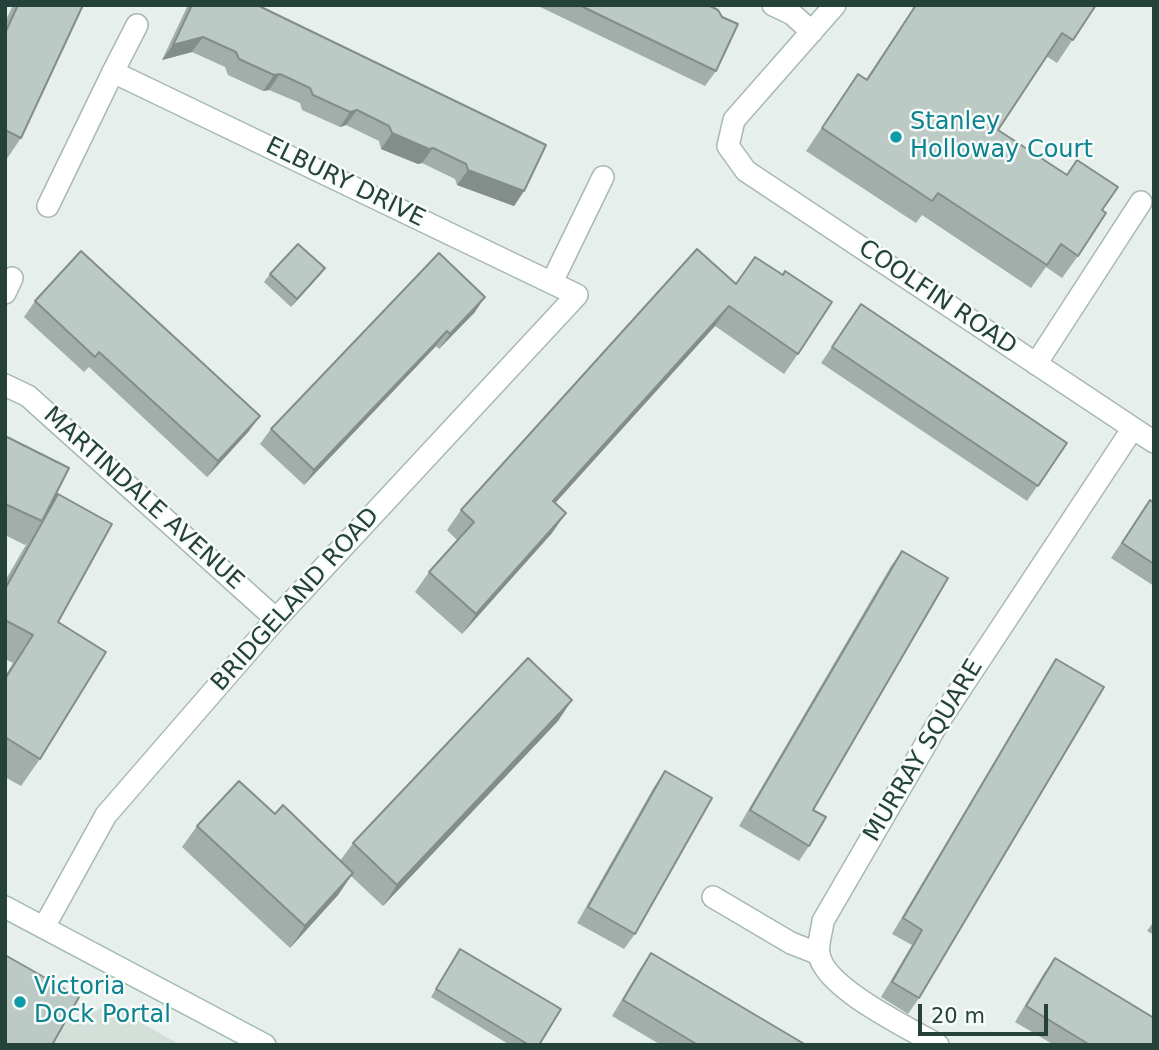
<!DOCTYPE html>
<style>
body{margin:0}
#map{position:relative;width:1159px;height:1050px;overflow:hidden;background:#e6efeb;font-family:"DejaVu Sans",sans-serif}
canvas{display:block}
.frame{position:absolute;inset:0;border:7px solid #24423a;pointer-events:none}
.scale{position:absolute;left:918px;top:1004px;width:130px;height:32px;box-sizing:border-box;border:4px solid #24423a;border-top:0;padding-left:9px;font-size:21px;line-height:24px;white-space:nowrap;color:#24423a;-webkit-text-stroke:5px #f7fbf9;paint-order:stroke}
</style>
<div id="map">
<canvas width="1159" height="1050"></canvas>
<div class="frame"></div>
<div class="scale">20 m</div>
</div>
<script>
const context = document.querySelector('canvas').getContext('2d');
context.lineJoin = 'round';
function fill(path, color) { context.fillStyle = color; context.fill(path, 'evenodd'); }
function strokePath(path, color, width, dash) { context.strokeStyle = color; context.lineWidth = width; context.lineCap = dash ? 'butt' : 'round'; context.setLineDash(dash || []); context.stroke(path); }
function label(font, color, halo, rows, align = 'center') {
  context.font = font + ' "DejaVu Sans",sans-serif'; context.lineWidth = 5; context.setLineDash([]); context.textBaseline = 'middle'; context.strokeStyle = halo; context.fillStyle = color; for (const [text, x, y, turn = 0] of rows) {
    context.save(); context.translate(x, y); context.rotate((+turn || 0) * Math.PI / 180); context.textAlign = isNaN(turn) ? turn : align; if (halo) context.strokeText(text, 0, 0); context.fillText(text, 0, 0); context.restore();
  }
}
fill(new Path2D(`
 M5,985L73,1025L107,1004L181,1045H5Z`), '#d4dfda');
const lane = new Path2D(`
 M113,72L137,25
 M552,282L603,177
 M1036,364L1141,202
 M713,897L791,943L819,954`);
const street = new Path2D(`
 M773,5L792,14L812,32
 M835,5L734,120L728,146L746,171L1154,442
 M5,293L12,278
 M5,385L28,396L276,619
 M44,927L106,815L276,619L577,295L113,72L48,206
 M938,1045C909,1028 824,988 819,954C817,945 822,931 823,921L938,723L1133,428`);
const secondary = new Path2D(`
 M5,907L265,1045`);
strokePath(lane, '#a8b8b2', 24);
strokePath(street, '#a8b8b2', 24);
strokePath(secondary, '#a4bbb3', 24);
strokePath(lane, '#fff', 21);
strokePath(street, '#fff', 21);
strokePath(secondary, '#fff', 21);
fill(new Path2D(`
 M13,5H83L21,138L6,160L5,159V22Z
 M188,5H257L524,191L514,206L457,185L455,179L422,163L418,164L381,149L379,141L346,125L340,127L302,110L300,103L269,90L263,91L228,75L225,67L192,52L162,60Z
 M536,5H708L716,71L705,86Z
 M916,5H1096L1057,63L1046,56L998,130L1102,210L1078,256L1062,278L1046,267L1031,288L922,215L916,223L806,151L858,74L866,79Z
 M697,249L798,354L784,374L715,326L555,503L552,533L462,634L415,592L429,572L457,540L447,530L461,510Z
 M325,268L319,276L291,307L264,282L270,274Z
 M35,301L249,431L207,477L89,367L84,372L24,317Z
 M861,304L1067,443L1027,501L821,363Z
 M475,312L439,349L436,346L304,485L260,444L271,429Z
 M5,436L50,505L58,494V622L40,759L21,786L5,777V676L13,663L5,659V581L27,543L25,545L5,535Z
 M1154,503V586L1111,558L1139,516Z
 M902,551L813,810L809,846L799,861L739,826L891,566Z
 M1056,659L919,998L908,1014L881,997L912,945L892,934L1046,675Z
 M558,721L383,906L351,876L338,895L290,948L182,847L197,826L275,814L340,861L353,843Z
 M665,771L635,934L624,949L577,923L654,787Z
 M1154,921V935L1147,931Z
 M460,949L539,1045H510L431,997Z
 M651,953L806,1045H661L612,1016L640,969Z
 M1055,958L1154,1045H1054L1015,1022L1044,973Z`), '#a1aea9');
fill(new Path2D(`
 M203,37L192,52L162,60L173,45Z
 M280,74L269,90L263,91L274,75Z
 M357,110L346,125L340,127L350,112Z
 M392,133L433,148L422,163L418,164L381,149Z
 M468,170L524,191L514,206L457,185Z
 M325,268L319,276L291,307L297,299Z
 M485,297L475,312L439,349L450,334Z
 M729,306L715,326L539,521L553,501Z
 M447,331L436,346L304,485L314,470Z
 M260,416L249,431L207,477L218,461Z
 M566,513L552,533L462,634L476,614Z
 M572,700L558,721L383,906L397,885Z
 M353,873L338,895L290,948L305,926Z`), '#838d89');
const building = new Path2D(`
 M18,5H83L21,138L5,130V33Z
 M192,5H257L546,145L524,191L468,170L466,164L433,148L429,149L392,133L389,126L357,110L350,112L313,95L310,88L280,74L274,75L239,59L236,52L203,37L173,45Z
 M579,5H708L718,10L722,17L738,24L716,71Z
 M916,5H1096L1073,40L1062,33L998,130L1067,175L1077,160L1118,187L1102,210L1106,213L1078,256L1061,244L1047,265L938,193L932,201L822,128L858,74L867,80Z
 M298,244L325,268L297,299L270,274Z
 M697,249L736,284L755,257L783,275L785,271L832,302L798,354L729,306L553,501L566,513L476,614L429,572L474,522L461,510Z
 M81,251L260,416L218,461L99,352L95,357L35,301Z
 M439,253L485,297L450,334L447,331L314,470L271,429Z
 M861,304L1067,443L1038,486L832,347Z
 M5,436L69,468L42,521L5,504Z
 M58,494L112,524L58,622L106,652L40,759L5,737V679L33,635L5,620V589Z
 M1150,500L1154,503V564L1122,543Z
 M902,551L948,578L813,810L826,817L809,846L750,810Z
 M528,658L572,700L397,885L353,843Z
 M1056,659L1104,687L919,998L892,982L922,930L903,918Z
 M665,771L712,798L635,934L588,907Z
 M239,781L275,814L283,805L353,873L305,926L197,826Z
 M460,949L561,1009L539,1045H529L436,989Z
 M651,953L806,1045H698L623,1000Z
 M5,955L79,997L52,1045H5Z
 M1055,958L1154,1018V1045H1090L1026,1006Z`);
fill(building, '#bbcac4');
strokePath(building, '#838d89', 2);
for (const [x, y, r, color] of [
 [896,137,7,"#0f9aa8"],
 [20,1002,7,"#0f9aa8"]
]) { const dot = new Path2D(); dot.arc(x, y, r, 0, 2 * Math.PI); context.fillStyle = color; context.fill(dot); strokePath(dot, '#f7fbf9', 2.5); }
label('24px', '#0d838f', '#f7fbf9', [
 ["Stanley",910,123],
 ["Holloway Court",910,151],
 ["Victoria",34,988],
 ["Dock Portal",34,1016]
], 'left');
label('24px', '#24423a', '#f7fbf9', [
 ["ELBURY DRIVE",345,183,26],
 ["COOLFIN ROAD",937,298,34],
 ["MARTINDALE AVENUE",143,499,42],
 ["BRIDGELAND ROAD",296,600,-48],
 ["MURRAY SQUARE",924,751,-59]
]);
</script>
